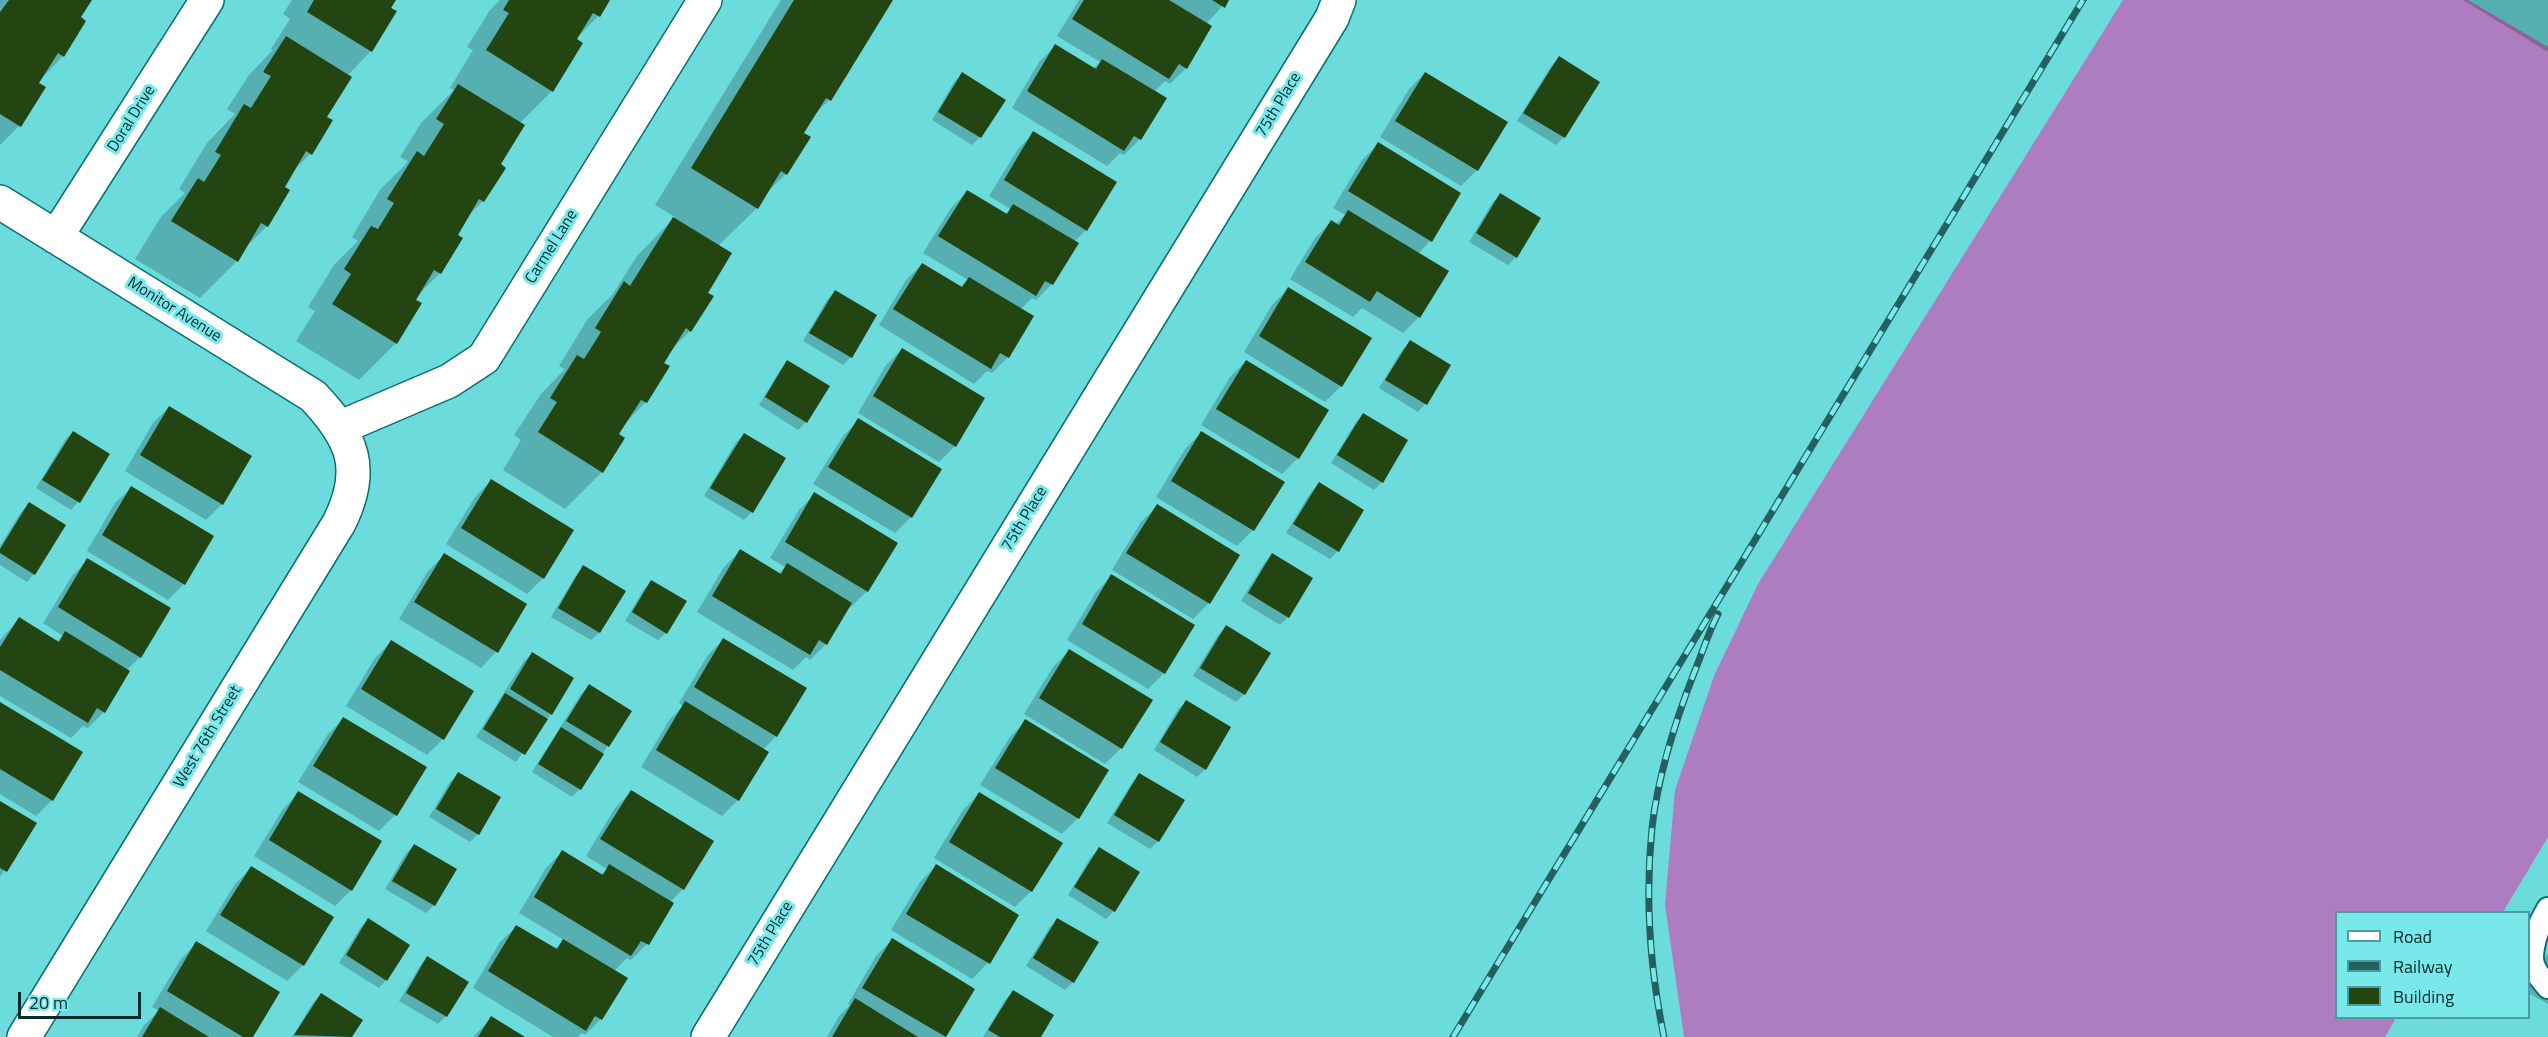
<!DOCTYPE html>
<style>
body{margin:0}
#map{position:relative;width:2548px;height:1037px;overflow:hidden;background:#6cdbdc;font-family:"Titillium Web",sans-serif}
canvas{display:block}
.legend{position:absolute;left:2335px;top:911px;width:195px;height:108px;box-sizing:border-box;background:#79e8ea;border:2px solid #4b9c9e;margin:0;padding:8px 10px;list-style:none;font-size:18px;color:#062b2c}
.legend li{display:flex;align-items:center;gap:12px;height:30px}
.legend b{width:30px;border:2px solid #4b9c9e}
.scale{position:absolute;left:18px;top:992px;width:123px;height:27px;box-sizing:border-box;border:3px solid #062b2c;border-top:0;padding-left:8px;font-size:18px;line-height:21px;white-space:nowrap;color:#062b2c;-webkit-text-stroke:4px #79e8ea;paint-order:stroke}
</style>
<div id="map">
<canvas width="2548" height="1037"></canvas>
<ul class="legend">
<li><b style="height:8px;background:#fff"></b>Road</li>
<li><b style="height:8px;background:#256061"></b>Railway</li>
<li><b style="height:16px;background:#234511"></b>Building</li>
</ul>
<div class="scale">20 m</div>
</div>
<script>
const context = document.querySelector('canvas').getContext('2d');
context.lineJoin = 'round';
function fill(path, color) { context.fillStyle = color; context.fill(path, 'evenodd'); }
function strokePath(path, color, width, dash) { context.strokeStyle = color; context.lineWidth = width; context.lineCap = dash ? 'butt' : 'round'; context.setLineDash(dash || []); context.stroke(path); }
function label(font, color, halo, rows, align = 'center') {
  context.font = font + ' "Titillium Web",sans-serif'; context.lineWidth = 6; context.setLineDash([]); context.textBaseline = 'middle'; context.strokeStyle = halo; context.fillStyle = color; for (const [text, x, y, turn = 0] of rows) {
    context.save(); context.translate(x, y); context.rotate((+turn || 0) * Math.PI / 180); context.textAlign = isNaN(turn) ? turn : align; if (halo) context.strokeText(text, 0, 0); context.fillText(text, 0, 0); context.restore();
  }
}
fill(new Path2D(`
 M2123,0H2468L2548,47V837L2503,912H2336V1018H2396L2385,1037H1684L1665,905L1675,790L1714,676L1758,584Z`), '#ae7cc0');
fill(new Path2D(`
 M0,0H91L79,18L63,56L40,80L19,126L0,145Z
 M292,0H395L371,51L347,76L325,117L310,154L292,172L283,187L288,191L267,226L244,249L237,261L200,298L135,259L161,217L185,193L179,189L207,143L235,114L227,109L249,75L273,50L271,49L290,19L283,14Z
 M500,0H608L598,16L575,40L581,44L552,91L520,123L483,201L465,219L440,273L416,297L396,343L359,380L296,341L315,311L308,307L334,265L358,241L352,237L380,190L406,164L408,161L400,157L421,123L454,90L450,88L473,50L467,47L490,10Z
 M781,0H891L829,100L812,117L802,133L786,174L765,194L757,208L718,246L706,293L690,331L671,350L646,402L624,424L602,472L565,509L503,470L521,440L514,435L541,394L565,369L559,366L587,320L613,294L637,256L675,217L655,205Z
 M1079,0H1228L1206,24L1186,68L1170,84L1165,81L1154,92L1140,139L1124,155L1120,153L1107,166L1012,108L1039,62L1055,46L1093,69L1100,62L1057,36Z
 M2463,0H2548V52Z
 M1559,58L1598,82L1564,137L1556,145L1517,121L1551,66Z
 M1425,73L1477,170L1461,186L1380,137L1409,89Z
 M962,74L980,137L972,145L932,120L954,82Z
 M1034,133L1086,230L1074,242L1052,284L1036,300L1032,298L1021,309L1032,316L1008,357L992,373L987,371L974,384L879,325L906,280L922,264L960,288L968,280L923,253L951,208L967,192L1005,215L1010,209L989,196L1018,149Z
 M1378,144L1459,193L1430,241L1418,254L1419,317L1403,333L1362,308L1353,317L1290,279L1315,238L1331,222L1335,225L1345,215L1333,208L1362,160Z
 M1500,195L1539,219L1516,257L1508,265L1469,242L1492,203Z
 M1288,289L1341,386L1325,402L1244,352L1272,305Z
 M835,292L851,357L843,365L803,341L827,300Z
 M1410,342L1425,404L1418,412L1379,388L1402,350Z
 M902,349L955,446L939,462L858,413L886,365Z
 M1246,361L1298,458L1282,474L1201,425L1230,377Z
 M788,362L806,422L798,430L759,405L780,370Z
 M169,407L222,504L206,520L125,471L153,423Z
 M1364,415L1382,482L1374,490L1331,463L1356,422Z
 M859,420L940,469L911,517L895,533L813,484L843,436Z
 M73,432L108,454L78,502L71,510L36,488L65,440Z
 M1201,433L1253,530L1237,546L1156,497L1185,449Z
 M744,435L752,512L744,520L704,496L736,442Z
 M491,481L543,578L527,594L446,544L475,497Z
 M1319,484L1362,510L1338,551L1330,559L1286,533L1311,492Z
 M131,488L212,537L184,584L168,600L87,551L115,503Z
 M815,494L867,591L851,607L849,606L826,644L810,660L806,657L793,670L697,612L724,567L740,551L778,574L785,567L770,558L799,510Z
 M29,504L34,574L27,582L0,565V546L21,512Z
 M1157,506L1209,603L1193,619L1112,570L1141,522Z
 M444,555L496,652L481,668L399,619L428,571Z
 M1273,555L1288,617L1280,625L1241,601L1265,562Z
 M88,560L140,657L127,670L104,712L88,728L83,726L71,738L0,696V640L19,619L56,642L63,636L43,623L72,576Z
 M583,567L624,591L599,633L591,640L551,617L576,575Z
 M1112,576L1164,673L1148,689L1067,640L1096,592Z
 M652,582L666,633L658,640L625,621L644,589Z
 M1226,627L1244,694L1236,702L1193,676L1218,635Z
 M724,639L805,689L776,736L763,750L738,800L722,816L641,767L670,719L683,706L679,703L708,655Z
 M391,642L443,739L427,755L346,706L375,658Z
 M1069,651L1121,748L1105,764L1024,714L1053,667Z
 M532,654L551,714L516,762L476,737L524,661Z
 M589,686L630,711L580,789L572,797L532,772L581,694Z
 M1186,702L1205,769L1197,777L1154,750L1178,709Z
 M0,703L52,800L36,816L0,794Z
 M344,718L425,767L395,815L379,831L298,782L328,734Z
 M1026,721L1078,818L1062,834L980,785L1010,737Z
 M458,774L478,834L470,842L429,817L450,782Z
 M1139,775L1158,841L1150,849L1107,823L1132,783Z
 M631,792L683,889L670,902L672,904L647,944L631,960L627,958L614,971L601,1019L585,1035L582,1033L578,1037H553L473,988L500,942L516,927L554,950L564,940L519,913L546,868L562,852L600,875L607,869L586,856L615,808Z
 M299,793L351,890L335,906L254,856L283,809Z
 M979,794L1031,891L1015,907L934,858L963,810Z
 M0,803L35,824L0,877Z
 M414,846L434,905L426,913L385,889L406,853Z
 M1099,849L1114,911L1106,919L1068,895L1091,857Z
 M936,866L1017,915L988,963L972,979L891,930L920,882Z
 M251,868L303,965L287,981L206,931L235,884Z
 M368,920L386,980L379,988L339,963L360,928Z
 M1058,920L1073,982L1065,990L1026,966L1050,927Z
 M892,940L973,989L945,1037H827L839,1016L850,1005L848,1004L876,956Z
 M197,943L251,1037H137L144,1025L159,1011L152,1007L181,959Z
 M2548,953V1004L2528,993V985Z
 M427,958L446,1016L438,1024L399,1001L420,966Z
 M1013,992L1039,1037H983L1005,1000Z
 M321,995L361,1020L350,1037H292L313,1003Z
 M491,1018L522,1037H473Z`), '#0003');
fill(new Path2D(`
 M9,0H92L81,17L86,21L64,57L58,53L39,83L46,87L21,127L0,114V12Z
 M314,0H396L391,8L397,11L372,52L307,12Z
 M509,0H610L600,17L593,13L577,39L583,43L553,92L486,50L509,13L503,10Z
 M794,0H893L831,101L826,98L804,133L811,137L787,175L781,171L758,209L691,168Z
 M1084,0H1169L1212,26L1187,69L1179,64L1169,79L1072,19Z
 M1212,0H1229L1225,8Z
 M286,36L352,77L327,117L333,120L312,155L306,151L285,187L290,190L268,227L261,223L238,262L171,221L198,178L204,182L221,155L215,152L244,104L251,108L271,76L263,72Z
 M1055,44L1096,69L1102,59L1167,98L1141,140L1134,136L1124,151L1027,91Z
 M1559,56L1600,82L1565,138L1523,113Z
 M962,72L1006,100L981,138L938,112Z
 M1425,72L1508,122L1478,171L1395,121Z
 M458,84L525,125L501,164L506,168L484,202L479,199L458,235L463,238L441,274L434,270L416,300L422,303L397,344L332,304L351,274L344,269L371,226L378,229L394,203L387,199L417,151L424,156L444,124L436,119Z
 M1033,131L1117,182L1087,231L1004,180Z
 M1378,142L1461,193L1432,242L1348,191Z
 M967,190L1007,214L1013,204L1079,243L1053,285L1045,281L1036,296L938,236Z
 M1500,193L1541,218L1517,258L1476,233Z
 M1348,210L1449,271L1420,318L1377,291L1370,302L1305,262L1331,220L1339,225Z
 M673,217L732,253L708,293L714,296L691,332L686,328L664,363L670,366L647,403L641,400L619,434L625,438L603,473L538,432L557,402L550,398L577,355L584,359L601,332L595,328L624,281L630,286Z
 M922,263L962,287L969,277L1034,316L1009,358L1000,353L991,369L893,309Z
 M1288,287L1372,338L1342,387L1259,336Z
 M835,290L877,315L852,358L809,333Z
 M1410,340L1451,365L1427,405L1385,380Z
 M902,348L985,398L956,447L873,396Z
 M787,360L830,386L807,423L765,397Z
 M1246,360L1329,410L1299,459L1216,409Z
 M169,406L252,456L223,505L140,455Z
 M1363,413L1408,440L1383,483L1337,455Z
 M858,418L942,469L912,518L828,467Z
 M73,431L110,454L80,503L42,480Z
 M1201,431L1285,482L1254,531L1171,481Z
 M744,433L786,458L753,513L710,488Z
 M491,479L574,530L544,579L461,528Z
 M1319,482L1364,510L1339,552L1293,524Z
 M131,486L214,536L185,585L102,535Z
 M814,492L898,543L868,592L785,542Z
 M29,502L66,525L35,575L0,553V549Z
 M1157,504L1240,555L1210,604L1126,553Z
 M740,549L781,574L787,563L852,603L827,645L819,640L810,655L712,596Z
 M444,553L527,604L498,653L414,602Z
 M1272,553L1313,578L1289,618L1248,593Z
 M87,558L171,608L141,658L58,607Z
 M583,565L626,591L600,633L558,608Z
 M1111,574L1195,625L1165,674L1082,624Z
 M651,580L687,601L667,634L632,612Z
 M19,617L59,642L65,631L130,671L105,713L97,708L88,723L0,670V647Z
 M1226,625L1271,653L1245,695L1200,668Z
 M723,638L807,688L777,737L694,687Z
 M391,640L474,691L444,740L361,689Z
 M1069,649L1153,700L1122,749L1039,698Z
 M532,652L574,678L552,715L510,689Z
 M589,684L632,711L609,747L566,721Z
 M505,693L548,719L525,755L483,729Z
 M1186,700L1231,727L1206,770L1160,742Z
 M685,701L769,752L739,801L656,750Z
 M0,702L83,752L53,801L0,769Z
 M343,717L427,767L397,816L313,766Z
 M1025,719L1109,770L1079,819L995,768Z
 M561,727L604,754L581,790L538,764Z
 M458,772L501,797L479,835L436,809Z
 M1139,773L1185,800L1159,842L1114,815Z
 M631,790L714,841L684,890L600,839Z
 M298,791L382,841L352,891L269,840Z
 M979,792L1063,843L1032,892L949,842Z
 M0,801L37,823L7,872L0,868Z
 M414,844L457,869L435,906L392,881Z
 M1099,847L1140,872L1115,912L1074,887Z
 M562,850L603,875L609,864L674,903L649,945L641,941L631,956L534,897Z
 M936,864L1019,915L990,964L906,914Z
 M251,866L334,917L304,966L220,915Z
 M368,918L410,945L387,981L346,955Z
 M1057,918L1099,942L1074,983L1033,958Z
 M516,925L557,949L563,939L628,978L602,1020L595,1016L586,1031L488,971Z
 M892,938L975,989L946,1037L862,988Z
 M196,941L280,992L253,1037H243L167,991Z
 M427,956L469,982L447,1017L406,993Z
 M1013,990L1054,1015L1041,1037H1000L988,1030Z
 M321,993L363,1020L352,1037L294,1035Z
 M855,998L918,1037H832Z
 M160,1007L209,1037H142Z
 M491,1016L525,1037H478Z`), '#234511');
const lane = new Path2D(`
 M2548,909C2540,922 2532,942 2532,958C2532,969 2542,980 2548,987`);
const street = new Path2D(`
 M0,202L313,396C353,438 366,469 339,523L24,1037
 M56,237L207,0
 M339,428L449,381L484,358L705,0
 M708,1037L1332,18L1339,0`);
strokePath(lane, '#0a6f70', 26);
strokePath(street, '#0a6f70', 36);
strokePath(lane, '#fff', 22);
strokePath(street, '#fff', 33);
const rail = new Path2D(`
 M1453,1037L2083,0
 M1664,1037C1650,969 1645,897 1652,828C1658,775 1675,722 1694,673C1702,654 1708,633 1718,614`);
strokePath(rail, '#256061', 7);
strokePath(rail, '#79e8ea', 4.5, [14]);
label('16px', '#062b2c', '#79e8ea', [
 ["75th Place",1279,105,-59],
 ["Doral Drive",132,119,-58],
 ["Carmel Lane",552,247,-58],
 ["Monitor Avenue",174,310,32],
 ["75th Place",1025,519,-59],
 ["West 76th Street",208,737,-59],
 ["75th Place",771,934,-59]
]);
</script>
